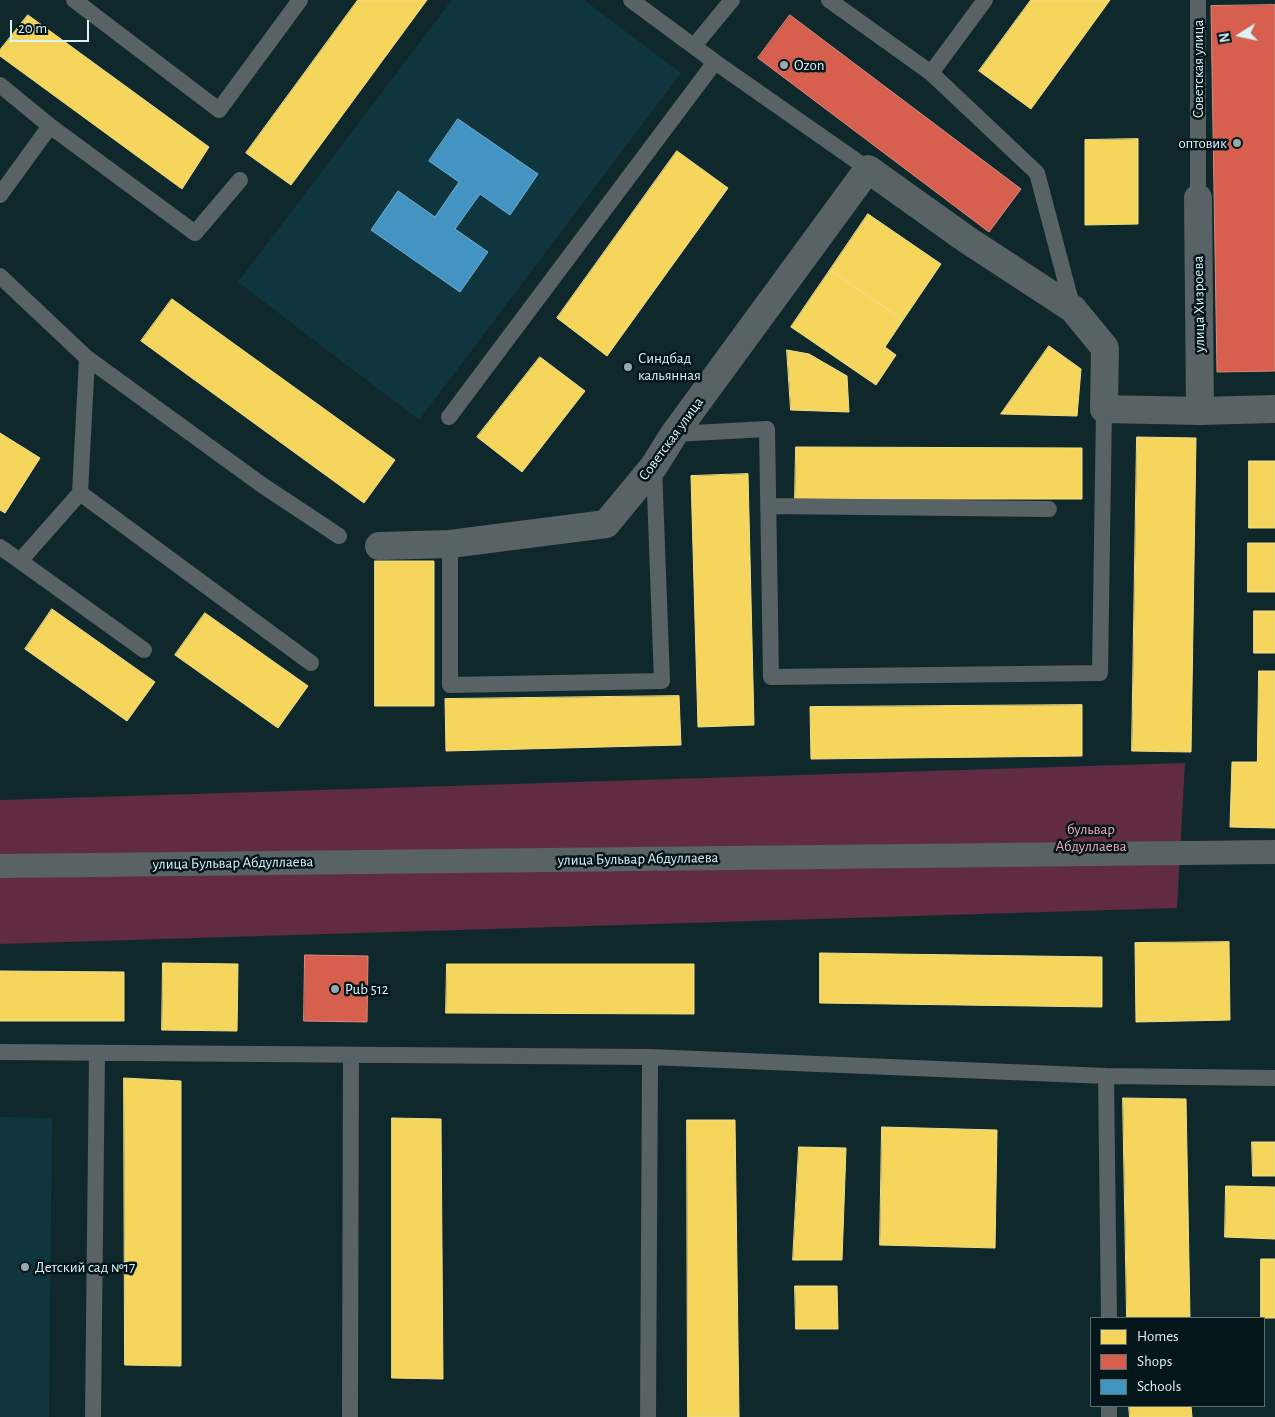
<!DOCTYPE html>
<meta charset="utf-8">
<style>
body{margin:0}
#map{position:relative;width:1275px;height:1417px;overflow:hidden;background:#0f282c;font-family:"Alegreya Sans",sans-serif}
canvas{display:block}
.legend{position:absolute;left:1090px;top:1317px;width:175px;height:90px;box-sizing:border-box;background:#05161a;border:1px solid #5b6e72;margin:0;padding:6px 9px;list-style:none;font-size:15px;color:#dcf2f7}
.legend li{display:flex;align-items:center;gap:10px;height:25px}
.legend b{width:25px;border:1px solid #5b6e72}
.north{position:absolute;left:1215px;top:10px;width:50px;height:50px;-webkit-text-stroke:4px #05161a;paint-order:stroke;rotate:260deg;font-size:14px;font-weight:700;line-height:20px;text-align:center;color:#dcf2f7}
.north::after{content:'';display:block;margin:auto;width:18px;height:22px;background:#dcf2f7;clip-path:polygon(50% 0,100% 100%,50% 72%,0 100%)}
.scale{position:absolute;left:10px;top:20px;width:79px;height:22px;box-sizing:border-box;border:2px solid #dcf2f7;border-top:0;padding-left:6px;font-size:15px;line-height:18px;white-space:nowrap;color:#dcf2f7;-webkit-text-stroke:4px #05161a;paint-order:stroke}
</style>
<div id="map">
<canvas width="1275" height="1417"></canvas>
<ul class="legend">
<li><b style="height:14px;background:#f6d55c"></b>Homes</li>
<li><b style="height:14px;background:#d6604d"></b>Shops</li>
<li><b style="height:14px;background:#4393c3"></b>Schools</li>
</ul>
<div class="north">N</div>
<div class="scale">20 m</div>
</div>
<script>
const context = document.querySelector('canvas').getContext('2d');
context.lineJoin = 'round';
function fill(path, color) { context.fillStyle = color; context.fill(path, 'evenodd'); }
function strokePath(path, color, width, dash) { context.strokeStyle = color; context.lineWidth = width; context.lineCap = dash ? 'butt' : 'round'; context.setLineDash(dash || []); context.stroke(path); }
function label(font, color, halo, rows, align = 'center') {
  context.font = font + ' "Alegreya Sans",sans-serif'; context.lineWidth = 5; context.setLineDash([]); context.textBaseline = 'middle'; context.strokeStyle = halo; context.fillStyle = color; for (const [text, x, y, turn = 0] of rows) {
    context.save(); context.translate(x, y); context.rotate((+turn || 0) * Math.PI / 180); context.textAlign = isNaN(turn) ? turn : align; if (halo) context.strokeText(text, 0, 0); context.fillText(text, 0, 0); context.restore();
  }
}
fill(new Path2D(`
 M452,0H584L681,73L419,420L238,282Z
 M0,1117L52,1118L49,1417H0Z`), '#0f363e');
fill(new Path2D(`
 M1185,763L1177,908L0,944V800Z`), '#612c41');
const homes = new Path2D(`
 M358,0H427L291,185L246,153Z
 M1031,0H1110L1031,109L979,71Z
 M28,15L209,147L182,189L0,56V50Z
 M1138,139V224L1085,225V140Z
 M677,151L728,188L607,356L557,318Z
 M868,214L941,264L903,320L830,270Z
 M830,270L903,320L885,347L896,355L876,385L791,327Z
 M172,299L395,460L364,503L141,341Z
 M1049,346L1081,369L1077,416L1001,414Z
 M787,350L809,354L847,376L849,412L791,410Z
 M540,357L585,391L522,472L477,437Z
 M0,433L40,458L5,513L0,510Z
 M1137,437L1196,438L1191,752L1132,751Z
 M796,447L1082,448V499H795Z
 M1249,461H1275V528H1249Z
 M748,474L754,725L698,727L691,476Z
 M1248,543H1275V592H1248Z
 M375,561H434V706H375Z
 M52,609L155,682L127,721L25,649Z
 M1254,611H1275V653H1254Z
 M205,613L308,686L278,728L175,655Z
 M1259,671H1275V828L1230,827L1232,762H1257Z
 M679,696L681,745L446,751L445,699Z
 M1082,705V756L811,759L810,707Z
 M1229,942L1230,1020L1136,1022L1135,943Z
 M820,953L1102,957V1007L820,1003Z
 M163,963L238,964L237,1031L162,1030Z
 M447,964H694V1014L446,1013Z
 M0,971L124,972V1021H0Z
 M124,1078L181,1081V1366L125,1365Z
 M1123,1098L1186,1099L1190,1318H1127Z
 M392,1118L441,1119L443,1379L392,1378Z
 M687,1120H735L739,1417H688Z
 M882,1127L997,1130L995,1248L880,1245Z
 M1252,1142H1275V1176H1253Z
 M799,1147L846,1148L842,1260H793Z
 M1226,1186L1275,1187V1239L1225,1237Z
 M1261,1259H1275V1318H1261Z
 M795,1286H837L838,1329H796Z
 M1129,1406H1191L1192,1417H1130Z`);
fill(homes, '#f6d55c');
strokePath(homes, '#eede8a', 1);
const shops = new Path2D(`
 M1275,5V371L1217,372L1211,6Z
 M790,15L1021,189L989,232L758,58Z
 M305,955L368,956L367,1022L304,1021Z`);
fill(shops, '#d6604d');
strokePath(shops, '#d88c80', 1);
const schools = new Path2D(`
 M458,119L538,174L510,215L480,194L455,229L488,252L460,292L371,230L398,191L435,217L459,182L429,161Z`);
fill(schools, '#4393c3');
strokePath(schools, '#71b0d3', 1);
strokePath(new Path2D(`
 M74,0L219,110L300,0
 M631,0L715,62
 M829,0L931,73L1037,173L1073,309
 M694,46L732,0
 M931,73L985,0
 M0,85L50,126L0,195
 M50,126L195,233L240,180
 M1198,198V0
 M0,276L87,358L262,485L339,536
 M449,417L715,62L868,169
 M674,434L767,429L771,677L1100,673L1104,409
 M80,493L311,663
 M769,506L1049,509
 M450,544V685L662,681L654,466
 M0,547L20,561L80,493L87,358
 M20,561L144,650
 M0,1052L650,1057L1106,1076L1275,1078
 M1106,1076L1109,1318
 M1109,1406V1417
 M93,1417L97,1053
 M350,1417L351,1055
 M648,1417L650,1057`), '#596264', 16);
strokePath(new Path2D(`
 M0,866L1275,852`), '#596264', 24);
strokePath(new Path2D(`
 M1198,198L1200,411
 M379,546L450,544L606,524L654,466L674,434L868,169L966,239L1073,309L1105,348L1104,409L1200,411L1275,409`), '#596264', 28);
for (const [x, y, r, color] of [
 [784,65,5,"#94abb0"],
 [1237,143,5,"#94abb0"],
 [628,367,5,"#94abb0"],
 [335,989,5,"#94abb0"],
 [25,1267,5,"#94abb0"]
]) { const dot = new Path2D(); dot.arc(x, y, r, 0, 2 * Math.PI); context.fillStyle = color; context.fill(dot); strokePath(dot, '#05161a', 2); }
label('15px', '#dcf2f7', '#05161a', [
 ["Ozon",794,65],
 ["оптовик",1227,143,"right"],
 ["Синдбад",638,358],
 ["кальянная",638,375],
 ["Pub 512",345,989],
 ["Детский сад №17",35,1267]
], 'left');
label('15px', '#dcf2f7', '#05161a', [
 ["Советская улица",1198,69,-90],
 ["улица Хизроева",1199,304,-91],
 ["Советская улица",671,439,-54],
 ["улица Бульвар Абдуллаева",638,859,-1],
 ["улица Бульвар Абдуллаева",233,863,-1]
]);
label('15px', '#f4a8bf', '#05161a', [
 ["бульвар",1091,829],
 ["Абдуллаева",1091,846]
]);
</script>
